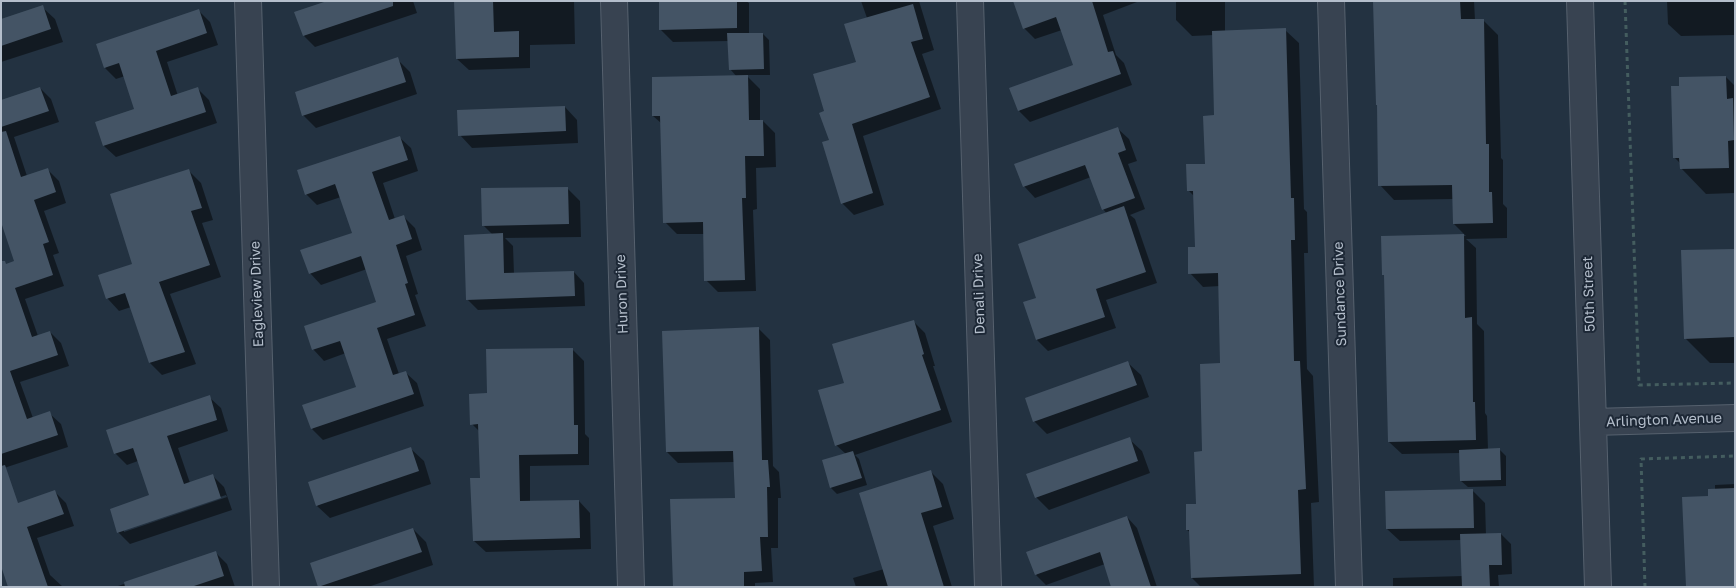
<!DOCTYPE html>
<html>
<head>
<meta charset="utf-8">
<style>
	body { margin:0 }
	#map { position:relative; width:1736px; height:588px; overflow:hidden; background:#233241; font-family:"Golos Text",sans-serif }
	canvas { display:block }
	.frame { position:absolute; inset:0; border:2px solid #b4becb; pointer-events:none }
</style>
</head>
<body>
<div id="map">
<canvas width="1736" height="588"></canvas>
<div class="frame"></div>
</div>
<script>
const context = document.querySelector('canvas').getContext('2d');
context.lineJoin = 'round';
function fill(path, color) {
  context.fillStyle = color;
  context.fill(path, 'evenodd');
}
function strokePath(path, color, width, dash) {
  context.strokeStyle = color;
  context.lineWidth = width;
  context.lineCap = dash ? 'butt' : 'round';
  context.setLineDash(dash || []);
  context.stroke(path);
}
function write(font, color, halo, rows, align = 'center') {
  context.font = font + ' "Golos Text",sans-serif';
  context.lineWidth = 4;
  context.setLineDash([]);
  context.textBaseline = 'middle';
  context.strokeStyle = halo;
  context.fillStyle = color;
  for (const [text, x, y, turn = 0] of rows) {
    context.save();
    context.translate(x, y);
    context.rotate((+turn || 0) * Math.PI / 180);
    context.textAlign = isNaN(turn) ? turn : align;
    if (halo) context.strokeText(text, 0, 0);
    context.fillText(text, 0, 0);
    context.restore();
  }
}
fill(new Path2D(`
	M330,1h83l4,12 -102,34 -11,-11z
	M455,1h119l1,43 -45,1v23l-61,2 -12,-11z
	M660,1h86l3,2v31h14l6,6 1,35h-24l14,14v32h3l12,12 1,34 -20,1 1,41 -4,1 3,81 -38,1 -12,-12 -2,-46h-27l-12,-12 -4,-99 -8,-7 84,-39 -7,-8 -1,-28 -56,1 -12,-12z
	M861,1h58l15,49 -12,4 19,55 -78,27 21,69 -30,10 -12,-12 -17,-91 32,-50 10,-44z
	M1029,1h107l1,1 -34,13 13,40 8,8 8,22 -102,37 -11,-11 56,-45 -13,-36 -27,9 -11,-11z
	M1176,1h49v30l60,-1 14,13 5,166 3,3 1,41h-4l3,116 6,7 6,126 -8,1 3,84h-113l-9,-9 -1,-45 -4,-3 10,-25 7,-53 18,-88 -2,-78 -17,1 -13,-14 7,-25 -2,-51 -7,-7 18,-25 10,-48 -2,-82 -22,1 -16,-16z
	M1374,1h100l1,19h8l15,15 3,123 2,2v44l4,4v30l-41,1 10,9 1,76 7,7 1,82 2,3 1,34 11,-1 7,7v30l-38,1 -7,-6 -1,-28 -58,1 -13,-12 -4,-166 -2,-2 -1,-37 84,-1 -12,-12 -1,-25 -59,1 -14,-15z
	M1667,1h68v34l-54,1 -13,-12z
	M42,7l13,12 8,23 -62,20v-42z
	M199,11l11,11 8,23 -51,17 11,34 20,-7 11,11 8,23 -101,34 -12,-11 -8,-23 40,-13 -11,-34 -9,3 -11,-11z
	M397,59l13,13 7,22 -101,34 -13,-13z
	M1726,77l9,9v107l-29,1 -25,-26v-4l-7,-7z
	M40,88l11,11 8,23 -45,15 13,39 21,-6 11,11 7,22 -22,8 15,42 -6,2 11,31 -39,13 13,37 12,-4 11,11 8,23 -49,16 13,36 16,-5 12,11 7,23 -67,22v-202l15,-5 -13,-37h-2v-124z
	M565,107l12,13 1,23 -106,5 -12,-13z
	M1117,128l12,11 8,22 -9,3 17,45 -15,6 5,4 22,64 -51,17 10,28 -68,23 -11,-11 1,-42 69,-84 -4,-5 -12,-32 -56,21 -11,-12z
	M399,137l12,11 7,23 -35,12 12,36 8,-3 12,12 7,22 -16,6 12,38 -3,1 11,31 -39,13 12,35 6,-2 12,11 7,23 -101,34 -11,-11 46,-41 -12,-35 -22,8 -11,-12 64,-47 -10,-33 -46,16 -11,-12 43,-40 -12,-36 -24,8 -11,-11z
	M189,171l12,12 12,37 -11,3 19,54 -51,17 26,70 -34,11 -12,-12 -19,-56 -12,4 -11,-12 -8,-23 34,-11z
	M568,189l12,12 1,36 -76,1 8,8 1,28 60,-2 10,11 1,23 -107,4 -11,-11 26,-64 -10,-10z
	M1735,250v113h-25l-25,-25z
	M913,321l12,12 10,33h-2l19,56 -97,33 4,4 8,26 -30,9 -6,-6 15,-34 -10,-9 9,-62z
	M758,328l12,12 3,126 6,6 2,26h-3v50h-7l2,34 -18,1v4h-81l63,-88 -2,-37 -57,1 -11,-11z
	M572,349l12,12 1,73 4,4v27l-59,1v36l49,-1 11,12 1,36 -105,3 -12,-11 7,-62 -1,-47 -8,-8 16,-30z
	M1128,363l13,12 8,22 -102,37 -13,-13z
	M209,397l12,11 7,23 -50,17 12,35 22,-8 12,12 8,23 -102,34 -12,-12 33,-36 -13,-35 -11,4 -12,-12zM226,495l1,2 -103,35v-3z
	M1129,439l13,12 8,22 -101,37 -13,-13z
	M411,449l13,12 7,23 -101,34 -13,-12z
	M931,472l12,12 11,35 -21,7 19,61h-96l-3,-9 31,-9z
	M1735,484v103l-26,-90 6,-7v-5z
	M1472,490l13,13 1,32 15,-1 10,10 1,30 -14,1 1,12h-106v-9l70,-2 -1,-36 -62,1 -13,-12z
	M55,492l11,11 8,23 -37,12 13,37 13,12h-53l-9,-77z
	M1127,517l10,11 20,59h-45l-7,-23 -59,21 -10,-10z
	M413,529l13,13 7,23 -65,22 -48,-1z
	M216,553l11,11 8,23h-120z`), '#0007');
fill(new Path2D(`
	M327,1h66v5l-90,30 -9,-24z
	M454,1h39l1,31 25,-1v26l-63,2z
	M659,1h78v27l-78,2z
	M1013,1h79l16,51 5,-1 8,23 -103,37 -9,-23 64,-23 -17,-48 -33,12z
	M1373,1h87l1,18h23l2,125h3v48h3l1,31 -40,1 -1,-39 -74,1 -1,-81h-1z
	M913,4l10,35 -12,3 19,55 -78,27 21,69 -32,11 -19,-62 7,-2 -10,-27 5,-2 -11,-37 43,-12 -12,-38z
	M43,5l8,24 -50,17v-27z
	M199,9l8,24 -51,18 15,45 27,-9 8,25 -103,34 -8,-24 39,-13 -15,-46 -15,5 -8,-24z
	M1286,28l5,170h3l1,42h-4l3,121h6l6,128 -8,1 3,84 -110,4 -2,-48h-3v-26h10l-2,-52 8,-1 -2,-87 20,-1 -2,-90 -30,1v-27h7l-2,-56h-6l-1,-27h19l-2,-48 11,-1 -2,-84z
	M727,33h36l1,36 -35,1z
	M398,57l8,25 -104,34 -7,-24z
	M748,75l1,45h14l1,36h-19l1,42h-4l3,82 -41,1 -1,-59 -40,1 -3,-107h-8v-39z
	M1726,76l1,23 6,-1 1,42 -6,1 1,27 -49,1 -1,-11h-6l-2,-72h8v-9z
	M40,87l9,24 -48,16v-27z
	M565,106l1,25 -108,5 -1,-26z
	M1118,127l8,23 -8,3 17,45 -33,12 -17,-45 -62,22 -9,-23z
	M6,131l15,46 27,-9 8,24 -22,8 15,42 -6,2 10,31 -38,13 17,49 18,-6 8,24 -48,16 17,48 23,-8 8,24 -57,19v-193h4l1,3 8,-3 -13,-39v-90z
	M400,136l8,24 -36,12 17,48 15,-5 8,24 -16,6 12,38 -3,1 10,31 -38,13 16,47 13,-4 8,23 -103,35 -9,-24 54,-18 -16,-46 -28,9 -8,-24 72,-24 -15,-46 -52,18 -9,-24 52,-17 -17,-49 -30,11 -8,-25z
	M189,169l13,39 -11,3 19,54 -51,17 26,70 -36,11 -24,-70 -19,6 -8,-24 34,-11 -22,-70z
	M568,187l1,37 -87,2 -1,-38z
	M1124,206l22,66 -50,17 9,28 -69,23 -13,-38 13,-4 -18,-54z
	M503,233l1,40 70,-2 1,25 -109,4 -2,-65z
	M1464,234l1,84 7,-1 1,85h2l1,38 -88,2 -4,-167h-2l-1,-39z
	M1735,249v88l-51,2 -3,-89z
	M914,320l10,34 -2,1 19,55 -106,36 -17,-56 26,-7 -12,-39z
	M759,327l3,133h6l2,27h-3l1,50h-8l2,34 -18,1v15h-71l-3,-88 65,-1 -2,-47 -67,1 -4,-121z
	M573,348l1,77h4v29l-59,1 1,46 59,-1 1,38 -107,3 -3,-63h10l-2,-54 -8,1 -1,-31 18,-1 -1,-44z
	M1128,361l9,24 -104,37 -8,-24z
	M210,395l7,25 -50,16 17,48 29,-10 8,24 -104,35 -7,-24 39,-14 -16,-47 -19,6 -8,-24z
	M1130,437l8,24 -103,37 -9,-24z
	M411,447l8,24 -103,35 -8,-24z
	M1500,448l1,32 -41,1 -1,-31z
	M853,451l9,27 -32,10 -8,-28z
	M5,465l13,38 37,-13 9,24 -37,13 21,60h-40l-7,-21v-100z
	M931,470l11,37 -21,6 23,74h-56l-29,-94z
	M1735,488v99h-49l-4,-90 26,-1v-7z
	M1473,489l1,39 -88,1 -1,-38z
	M1127,516l24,71h-40l-11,-35 -65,23 -9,-23z
	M413,528l9,24 -104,35 -8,-24z
	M1501,533l1,32h-13l1,22h-28l-2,-53z
	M216,551l8,25 -33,11h-66l-1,-5z`), '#445465');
const minor = new Path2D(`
	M248,1l18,586
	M614,1l17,586
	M970,1l18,586
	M1331,1l18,586
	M1580,1l18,586
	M1593,422l142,-4`);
strokePath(minor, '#56616e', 28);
strokePath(new Path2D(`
	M1625,1l14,384 96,-2
	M1645,587l-4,-128 94,-3`), '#445d5f', 3, [4, 4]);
strokePath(minor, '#384351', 26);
write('14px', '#b4becb', '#1d2836', [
	["Eagleview Drive",257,294,-92],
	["Huron Drive",622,294,-92],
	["Denali Drive",979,294,-92],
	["Sundance Drive",1340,294,-92],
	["50th Street",1589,294,-92],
	["Arlington Avenue",1664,420,-2]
]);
</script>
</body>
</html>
